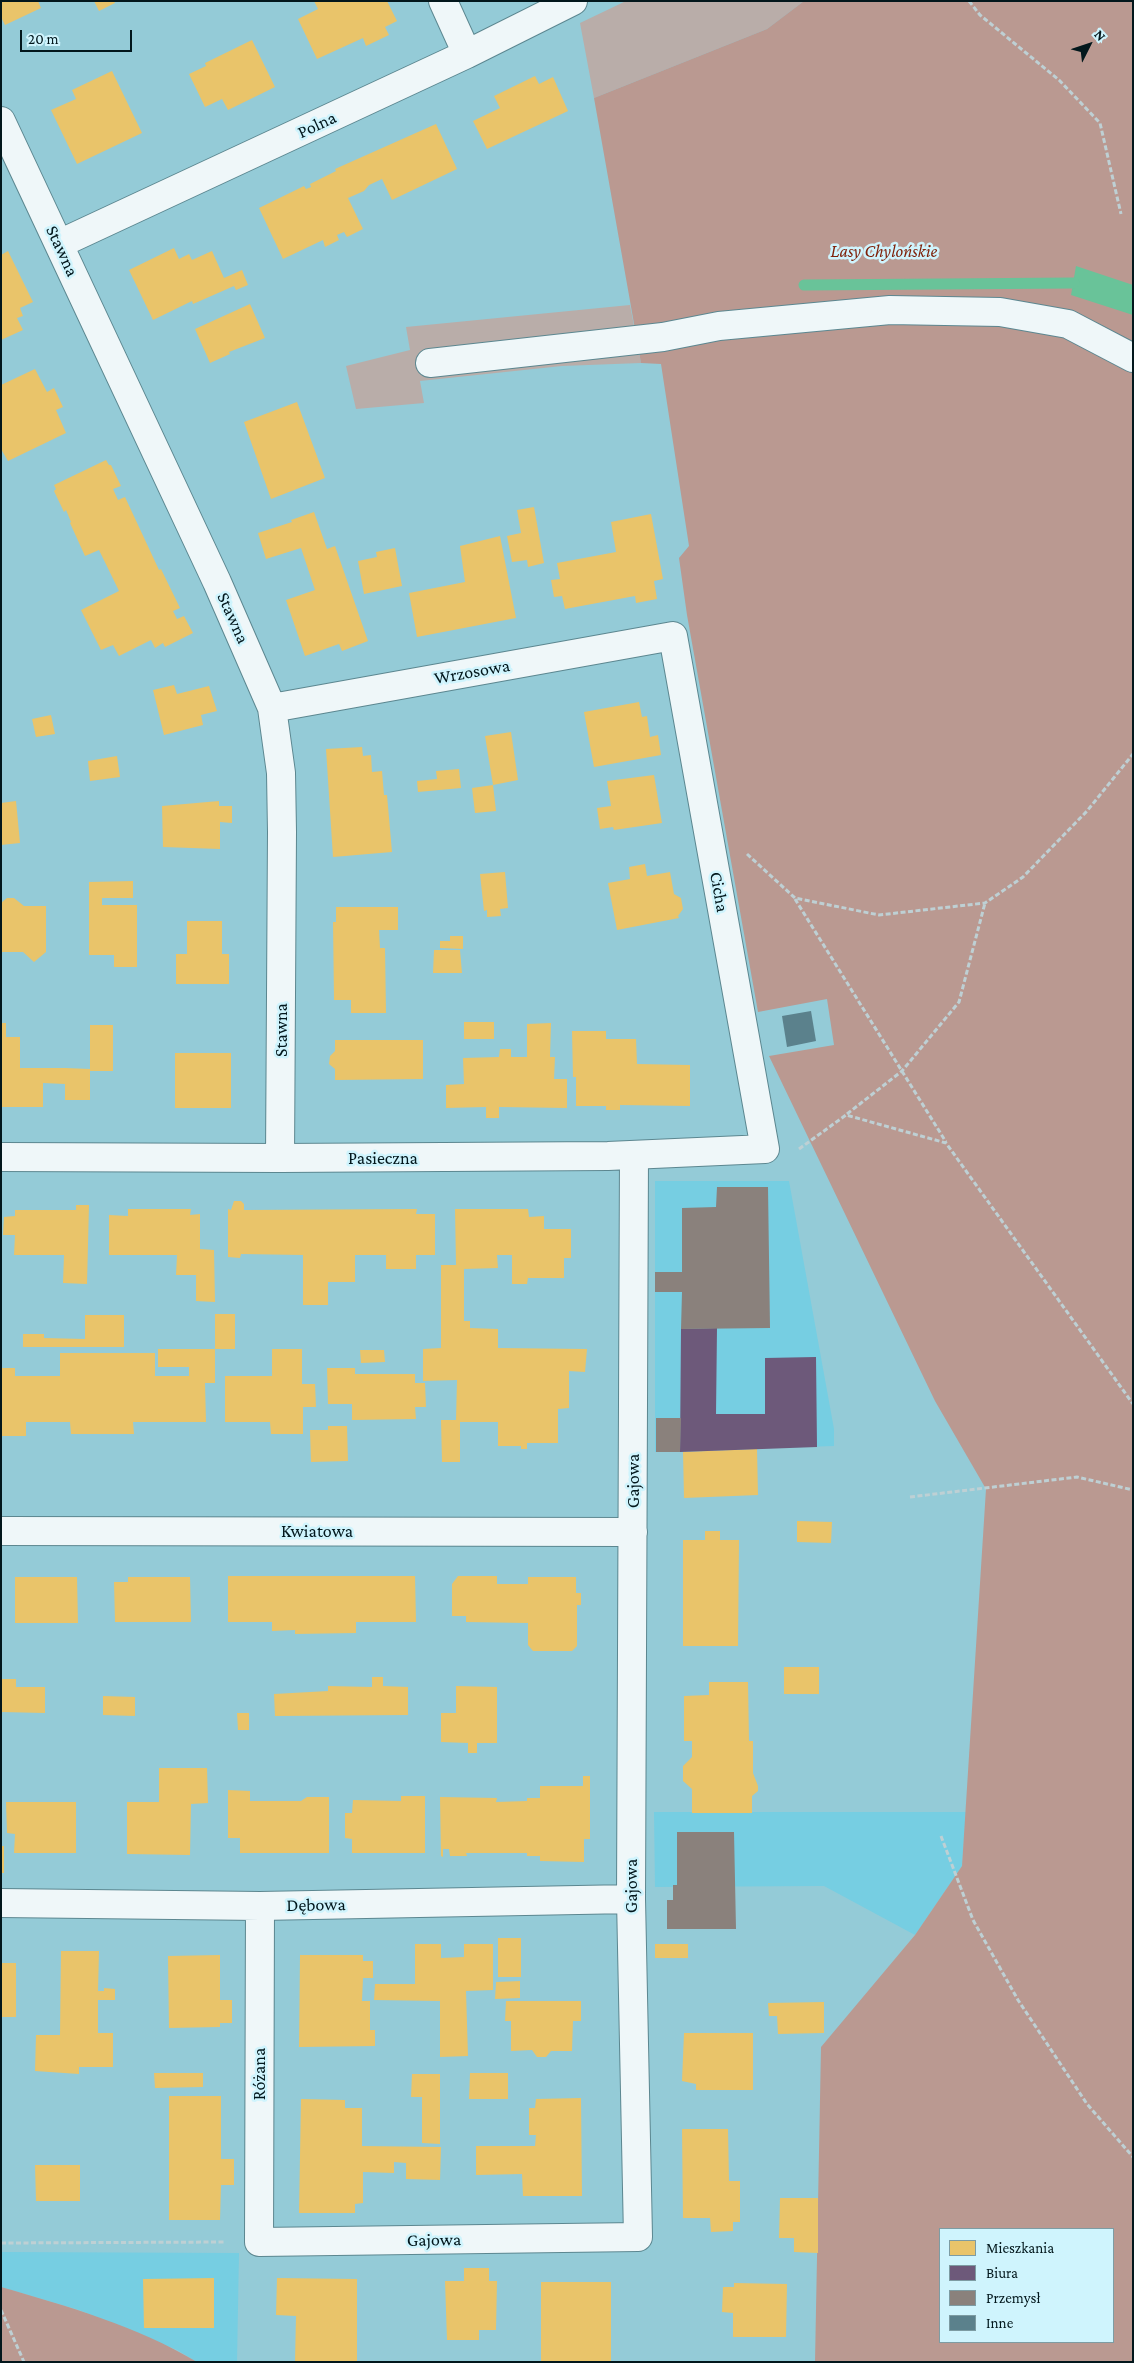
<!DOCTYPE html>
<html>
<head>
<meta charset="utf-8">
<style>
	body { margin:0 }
	#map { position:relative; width:1134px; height:2363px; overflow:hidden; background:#94cbd7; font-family:"Crimson Pro",serif }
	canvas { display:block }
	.frame { position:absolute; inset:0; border:2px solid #02171c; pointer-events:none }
	.legend { position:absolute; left:939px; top:2228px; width:175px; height:115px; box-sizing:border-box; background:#cff4fd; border:1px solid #7d9ca3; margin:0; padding:6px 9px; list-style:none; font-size:15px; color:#02171c }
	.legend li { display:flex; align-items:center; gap:10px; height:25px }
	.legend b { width:25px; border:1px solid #7d9ca3 }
	.north { position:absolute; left:1064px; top:20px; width:50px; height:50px; -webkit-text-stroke:4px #cff4fd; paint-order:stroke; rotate:49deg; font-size:14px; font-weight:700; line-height:20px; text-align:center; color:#02171c }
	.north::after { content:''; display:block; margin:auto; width:18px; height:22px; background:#02171c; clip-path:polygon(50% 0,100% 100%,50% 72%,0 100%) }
	.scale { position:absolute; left:20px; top:30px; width:112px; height:22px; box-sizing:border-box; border:2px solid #02171c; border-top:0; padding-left:6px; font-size:15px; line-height:18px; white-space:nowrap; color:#02171c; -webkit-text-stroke:4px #cff4fd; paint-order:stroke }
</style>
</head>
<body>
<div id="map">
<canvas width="1134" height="2363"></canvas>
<div class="frame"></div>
<ul class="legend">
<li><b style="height:14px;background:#e9c46a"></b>Mieszkania</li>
<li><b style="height:14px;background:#6d597a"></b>Biura</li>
<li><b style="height:14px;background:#8a817c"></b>Przemysł</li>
<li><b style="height:14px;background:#5b818c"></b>Inne</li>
</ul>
<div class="north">N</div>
<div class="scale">20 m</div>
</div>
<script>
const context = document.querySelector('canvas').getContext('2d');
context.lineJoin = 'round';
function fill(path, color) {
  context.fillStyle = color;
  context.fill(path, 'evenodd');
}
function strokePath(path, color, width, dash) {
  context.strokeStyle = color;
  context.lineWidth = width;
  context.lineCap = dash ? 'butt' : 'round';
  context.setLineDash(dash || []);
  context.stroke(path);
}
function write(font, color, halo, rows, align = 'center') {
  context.font = font + ' "Crimson Pro",serif';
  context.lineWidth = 5;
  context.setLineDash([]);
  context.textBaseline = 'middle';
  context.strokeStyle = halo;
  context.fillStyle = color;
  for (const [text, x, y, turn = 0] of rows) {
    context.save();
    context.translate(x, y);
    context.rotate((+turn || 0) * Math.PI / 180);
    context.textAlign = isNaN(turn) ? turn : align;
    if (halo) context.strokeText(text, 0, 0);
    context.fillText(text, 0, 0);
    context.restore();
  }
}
fill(new Path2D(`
	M655,1181h134l45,248v17l-179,6z
	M654,1812h312l-4,54 -47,69 -91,-49 -169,1z
	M1,2252l238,1 -2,109h-40l-20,-12 -98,-40 -78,-23z`), '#76cee2');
fill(new Path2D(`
	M626,1h178l-37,28 -173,69 -14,-75z
	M630,305l11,58 -79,3 -142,15 4,22 -68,6 -10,-43 64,-16 -4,-23z`), '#b9ada9');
fill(new Path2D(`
	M804,1h329v2361h-318l6,-315 94,-112 47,-69 24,-377 -51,-88 -166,-345 65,-11 -7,-46 -69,13 -71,-397 -8,-57 10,-12 -28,-182 -20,-1 -47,-265 173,-69zM940,2229h173v113h-173z
	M1,2287c66,19 136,39 196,75h-196z`), '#ba9991');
fill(new Path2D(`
	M1076,266l57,19v30l-62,-20z`), '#69c399');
fill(new Path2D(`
	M1,1h37l3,7 -36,17 -4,-8z
	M94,1h20l1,2 -16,8z
	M314,1h73l10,20 -12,6 4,8 -23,11 -3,-8 -46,21 -19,-40 20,-10z
	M252,40l23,47 -47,23 -6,-11 -17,8 -16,-33 17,-8 -1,-3z
	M112,71l30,62 -65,31 -26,-54 25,-11 -4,-9z
	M535,76l4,8 14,-7 15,34 -81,38 -14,-28 27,-13 -6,-12z
	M436,124l21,45 -65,31 -10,-21 -13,6 -5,6 -16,7 15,31 -16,8 -3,-5 -7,3 2,5 -14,7 -2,-7 -40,19 -24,-51 45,-22 2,3 5,-2 -1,-3 26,-13 -1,-2z
	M174,248l5,11 10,-5 3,6 20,-9 12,27 18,-8 6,15 -12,5 -2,-4 -41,18 -1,-3 -39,19 -24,-50z
	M8,251l25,51 -13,6 3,8 -6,2 6,12 -22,10v-85z
	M250,304l15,34 -36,14 1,2 -20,9 -15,-34z
	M35,369l12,23 7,-4 9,19 -7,3 10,23 -58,28 -7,-12v-64z
	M297,402l28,76 -54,21 -27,-77z
	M106,460l3,5h2l10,21 -8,3 5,11 7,-3 34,73 2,-1 19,39 -7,3 4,8 7,-3 9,17 -28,14 -2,-4 -8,5 -4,-8 -32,16 -6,-11 -12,5 -20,-40 38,-19 -20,-41 -14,6 -15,-33 1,-1 -5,-12 -2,2 -10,-21 2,-2 -2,-4z
	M534,507l10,56 -16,4 -1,-7 -15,2 -5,-26 14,-3 -4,-23z
	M314,512l13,37 8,-3 33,95 -26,10 -3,-7 -34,12 -19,-56 29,-10 -14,-42 -35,11 -8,-26 34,-11 -1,-2z
	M651,514l12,65 -9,2 3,18 -21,4 -1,-7 -70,13 -3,-13 -8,1 -3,-17 9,-1 -3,-16 59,-11 -5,-30z
	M500,536l16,82 -99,19 -8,-44 56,-11 -5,-36z
	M395,548l7,38 -38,8 -6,-33 19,-4 -1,-5z
	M174,685l3,9 32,-8 8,25 -16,4 2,10 -39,10 -11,-45z
	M639,702l3,15 5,-1 3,21 8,-2 3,20 -67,12 -10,-55z
	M51,715l4,19 -19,3 -4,-18z
	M511,732l7,48 -25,5 -8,-49z
	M362,747l1,9 8,-1 1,17 10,-1 2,24h3l5,57 -59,5 -7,-108z
	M117,756l3,21 -30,4 -2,-20z
	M459,769l2,19 -43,4 -1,-11 20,-2 -1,-8z
	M654,775l8,48 -48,7 -1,-3 -13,2 -3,-21 14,-2 -4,-25z
	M493,785l3,26 -21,2 -3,-25z
	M16,801l4,42 -19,2v-42z
	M219,801v5h13v17l-12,-1v27l-57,-2 -1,-41z
	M645,864l2,12 23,-4 4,22 7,4 2,11 -5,7 1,2 -62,12 -9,-47 22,-4 -1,-12z
	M505,872l3,36 -8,1 1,7 -14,1v-7l-3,1 -4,-37z
	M133,881v17h-31v7h35v62h-23v-12h-25v-73z
	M7,898h7l10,8h22v46l-12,10 -11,-10h-22v-49z
	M336,907h62v23h-19l1,18h5l1,65h-35v-13h-17l-1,-78h3z
	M187,921h35v33h7v30h-53v-30h11z
	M450,936h13v13l-23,-1v-7h10z
	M434,950h26l2,23h-29z
	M464,1022h30v17h-30z
	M1,1023h5v14h14v31h45l25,1v-44h23v46h-23v29h-25v-16l-22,-1v24h-42z
	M551,1023l-1,34h5l-1,22h13v29l-68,-1v11h-13v-11l-40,1v-23l18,-1 -1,-26 36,-1 1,-8h11v8h16v-33z
	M572,1031h34v8h30l1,25 53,1v41l-70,-1v5h-14v-4h-30v-29h-3z
	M335,1040h88v39l-88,1v-11l-6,-5 1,-8 5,-5z
	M175,1053h56v55h-56z
	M234,1201h7l3,3v6l173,-1 -1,5h19v41h-19v14h-30v-14h-31v27h-27v23h-25v-50l-62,-1 -1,4 -12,-1v-48l3,1z
	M76,1205h13l-2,79 -24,-1 1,-28h-50l1,-20h-12l1,-18 11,-1v-6h61z
	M128,1209h63l-1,6 10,-1v35l14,1 1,52 -19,-1v-26h-20l1,-20h-68v-40l19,1z
	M455,1209h73l1,8 15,-1v13h27v29h-7v20h-36l-1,6h-15v-29h-15l1,13 -34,1v52h6v7l28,1v19l89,1 -2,23 -16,-1v37l-11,1v34h-31v6h-6v-3h-23v-24h-38v40h-18l-1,-42h15l1,-40 -34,1v-32l18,-1v-83h15z
	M215,1314h20v35h-20z
	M85,1315h39v32h-101v-13h21v4l41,1z
	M158,1349h57v34h-10l1,39h-73l1,12h-63l-1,-12h-44v14h-25v-68h14v8h45v-23h95v23h34v-9h-31z
	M272,1349h30v35h13l1,23h-13v27h-32l-1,-12h-45v-46h47z
	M360,1350h24l1,12 -24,1z
	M327,1368h28v6h60v9h10l1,24h-11l1,12 -64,1v-16h-24z
	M328,1426h19l1,35 -37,1 -1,-32h18z
	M757,1449l1,46 -74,3 -1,-46z
	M797,1521l35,1 -1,21 -34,-1z
	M705,1531h15v9h19l-1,106h-55v-106h22z
	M228,1576h187l1,46h-60v11l-61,1v-4l-23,1v-9h-44z
	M458,1576h39v8h31v-7h48v16h5v12h-4v41l-5,5h-39l-5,-6v-22l-62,-1v-6h-14v-32z
	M15,1577h62l1,46h-63z
	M128,1577h62l1,45h-76l-1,-40h14z
	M784,1667h35v27h-35z
	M372,1677h11v9l25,1v28l-133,1 -1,-22 54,-3v-5l44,1z
	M1,1679h15v8h29v26l-44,-1z
	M709,1682h39l1,59h4v32l5,13v5l-6,5v17h-60v-24l-9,-8v-15l9,-9v-16h-8v-45l25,-1z
	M456,1686l41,1v56h-20v10h-9v-10l-27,-1v-29h15z
	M103,1696l32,1v19l-32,-1z
	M237,1713h12v17h-11z
	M159,1768h48l1,35 -17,1 -1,51 -63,-1v-52h32z
	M583,1776h7v63h-6v23l-44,-1v-5h-13v-3h-61l1,3h-17l-1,-7h-6v8l-2,-1 -1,-59 57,1 -1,4 31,-1v-3h13v-12h43z
	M228,1790l22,1v10h51l6,-4h22v56h-89v-15h-12z
	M401,1796h24v57h-73v-14l-7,-1v-25h7l1,-13 48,1z
	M6,1802h70v51h-62l1,-19 -8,-1z
	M1,1846h3v27h-3z
	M498,1938h23v39h-23z
	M415,1944h26v14l23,-1v-13h29v46l-27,1 2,65 -28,1v-56l-66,-1 1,-16h40z
	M655,1944h33v14h-33z
	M61,1951h38l-1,40h6v-3l11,1v11h-17v33h15v34h-34v7l-44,-3 1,-36h24z
	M220,1955v45h12v23h-12v4l-51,1 -1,-72z
	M300,1955h63v6h10v17h-10l-1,23h8v29h5v16l-76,1z
	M1,1963h15v54h-15z
	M520,1981v17l-25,1 1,-17z
	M506,2001h75v20h-8l-1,30h-21l-5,6h-9l-5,-7 -21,1v-30h-6z
	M824,2002v31l-46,1 -1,-18h-8l-1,-13z
	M684,2033h69v57h-57v-6l-14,-3z
	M154,2073h49v14l-48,1z
	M470,2073h38v26h-39z
	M412,2074h28v70l-18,-1v-46h-11z
	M169,2096h52v63h13v26h-13l-1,35h-51z
	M581,2098l1,98h-59l-1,-22 -46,1v-29h59l1,-11h-7v-27h6l1,-9z
	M301,2099l44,1v8h17v38l79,1 -1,33 -34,-1v-16l-12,-1v11l-31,-1v31l-8,1v9h-56z
	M682,2129h46l1,52h11v41h-7v9l-22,1 -1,-14h-27z
	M35,2165h45v36h-44z
	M780,2198h38v55l-24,-1v-14h-15z
	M464,2268h25v13h8l-1,49h-17v10h-32l-2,-59h19z
	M214,2278v50h-70l-1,-49z
	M277,2278l80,1v83h-62l1,-46 -20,-1z
	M541,2282h70v80h-70z
	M734,2283l53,1 -1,53h-53v-24l-11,-1 1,-25h11z`), '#e9c46a');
fill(new Path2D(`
	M717,1328l-1,86h49v-56l51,-1 1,90 -137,5 1,-123z`), '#6d597a');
fill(new Path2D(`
	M717,1187h51l2,141 -89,1 1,-37h-27v-20h27v-64l34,-1z
	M656,1418h25l-1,34h-24z
	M677,1832h57l2,97h-69v-29h6v-15h4z`), '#8a817c');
strokePath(new Path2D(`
	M804,285l270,-2`), '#69c399', 11);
fill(new Path2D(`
	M811,1011l5,30 -29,6 -5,-31z`), '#5b818c');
const minor = new Path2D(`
	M443,1l24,53
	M1,121l216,461 55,126 9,65 1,59 -2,326
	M59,244l408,-190 106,-53
	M430,363l233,-26 56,-11 171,-16 110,2 68,12 65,34
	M1,1157l279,1 328,-2 157,-7 -92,-513 -401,72
	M1,1531l632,1
	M1,1903l259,3 371,-7
	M260,1906l-1,336 379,-5 -7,-338 3,-744`);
strokePath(minor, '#5c8790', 30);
strokePath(new Path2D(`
	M969,1l11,14 79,65 41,43 21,91
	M747,854l48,44 84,17 106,-12 38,-26 64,-66 46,-57
	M795,899l151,243
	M847,1114l55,-43 57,-69 26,-99
	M799,1149l47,-34 100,28 187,261
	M910,1497l167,-20 56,13
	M941,1836l32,84 45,80 69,104 46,53
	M1,2243l225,-1
	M1,2310l23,52`), '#bed0d4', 3, [5, 2.5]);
strokePath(minor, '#eff7f9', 28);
write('18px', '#02171c', '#cff4fd', [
	["Polna",317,125,-25],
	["Stawna",62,251,65],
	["Stawna",233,618,66],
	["Wrzosowa",472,672,-10],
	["Cicha",719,892,80],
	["Stawna",281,1030,-90],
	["Pasieczna",383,1158],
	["Gajowa",633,1481,-90],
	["Kwiatowa",317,1531],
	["Gajowa",631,1886,-90],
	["Dębowa",316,1905,-1],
	["Różana",259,2074,-90],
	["Gajowa",434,2240,-1]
]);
write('italic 18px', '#7f1f07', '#cff4fd', [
	["Lasy Chylońskie",884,251]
]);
</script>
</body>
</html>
